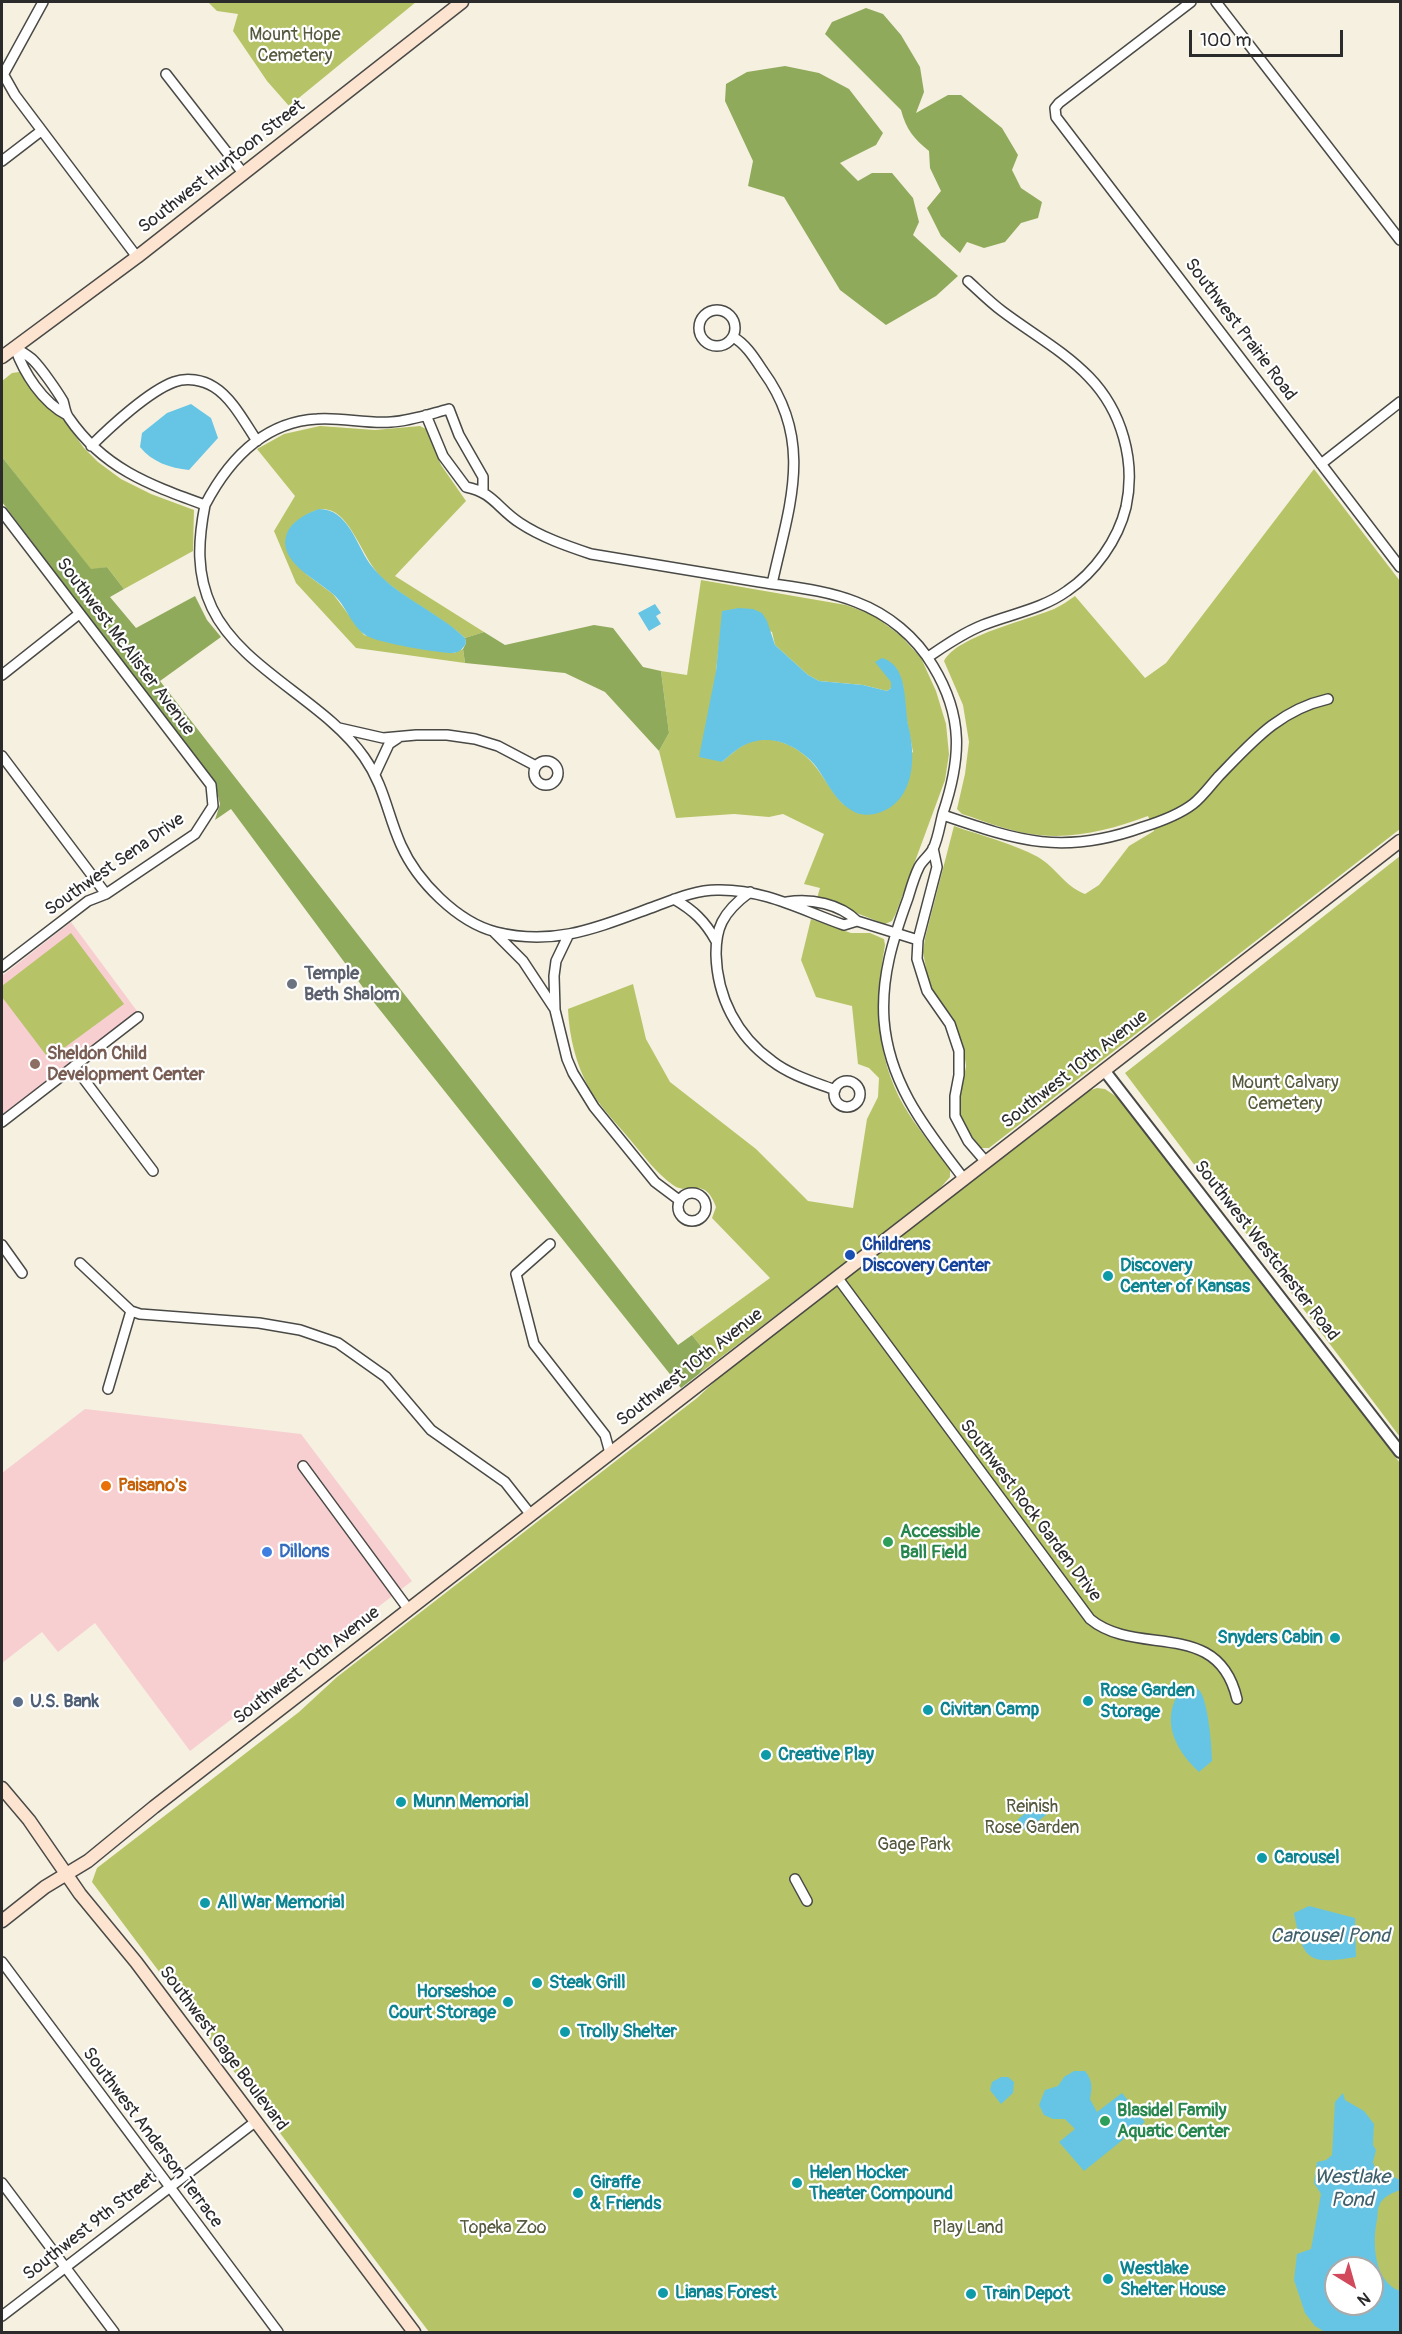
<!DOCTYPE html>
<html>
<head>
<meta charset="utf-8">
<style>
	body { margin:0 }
	#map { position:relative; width:1402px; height:2334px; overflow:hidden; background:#f6f0e1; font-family:Pangolin,sans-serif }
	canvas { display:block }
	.frame { position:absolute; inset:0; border:3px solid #2b2b2b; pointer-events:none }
	.north { position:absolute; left:1324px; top:2256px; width:60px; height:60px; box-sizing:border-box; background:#fff; border:2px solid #aaa; border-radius:50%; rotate:143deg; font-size:16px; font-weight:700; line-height:24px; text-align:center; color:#2b2b2b }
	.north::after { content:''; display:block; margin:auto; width:21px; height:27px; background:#d1495b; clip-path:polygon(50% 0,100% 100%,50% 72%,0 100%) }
	.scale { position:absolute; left:1189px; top:30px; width:154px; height:27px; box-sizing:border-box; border:3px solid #2b2b2b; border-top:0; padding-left:8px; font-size:18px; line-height:21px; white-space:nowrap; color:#2b2b2b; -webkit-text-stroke:4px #fff; paint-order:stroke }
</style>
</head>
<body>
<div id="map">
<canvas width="1402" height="2334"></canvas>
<div class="frame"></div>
<div class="north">N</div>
<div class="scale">100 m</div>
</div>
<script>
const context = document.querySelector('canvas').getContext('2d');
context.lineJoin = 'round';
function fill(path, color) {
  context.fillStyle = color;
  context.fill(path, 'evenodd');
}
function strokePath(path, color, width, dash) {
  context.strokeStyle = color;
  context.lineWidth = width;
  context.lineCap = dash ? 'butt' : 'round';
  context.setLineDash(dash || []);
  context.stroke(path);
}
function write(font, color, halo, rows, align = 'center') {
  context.font = font + ' Pangolin,sans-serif';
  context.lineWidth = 4.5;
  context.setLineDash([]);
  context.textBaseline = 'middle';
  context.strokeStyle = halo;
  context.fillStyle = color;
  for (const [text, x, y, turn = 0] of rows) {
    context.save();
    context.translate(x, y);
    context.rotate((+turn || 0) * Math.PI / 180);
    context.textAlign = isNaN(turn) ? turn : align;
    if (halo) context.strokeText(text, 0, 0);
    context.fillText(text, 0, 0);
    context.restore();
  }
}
fill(new Path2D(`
	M71,922l66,89 -135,105v-140z
	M85,1409l216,25 111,147 -222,170 -95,-128 -37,29 -16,-20 -40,31v-190z`), '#f7cfd1');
fill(new Path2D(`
	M208,2h208l-127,104 -22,-25 -34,-50 5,-17 -21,-3z
	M19,372l5,3 29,36 10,8 21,29 14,14 23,17 30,15 43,16 -1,41 -69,38 -17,-22 -16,3 -89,-113v-76l10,-8z
	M320,426l55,4 45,-4 6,3 15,36 25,36 -71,75 89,56 -19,6c-25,-23 -58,-37 -83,-60 -18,-17 -29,-58 -50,-67 -14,-6 -26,4 -37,12l11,51 27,20 31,41 37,10 53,8 9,-4 2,14 -109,-15 -60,-65 -22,-52 21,-35 -38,-47 27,-15z
	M1314,469l86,112v248l-411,319h-8l-18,-23 -4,-20 7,-39 -2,-14 -11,-34 -20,-26 -5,-13 -5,-27 2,-14 29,-112c28,10 58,17 84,31 19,11 25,28 47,37l14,-9 30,-39 25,-15 -6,-15c-35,13 -72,23 -109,19 -26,-2 -52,-13 -77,-21l-5,-5 8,-35 4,-32 -6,-37 -19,-44c13,-25 84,-41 110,-52 8,-4 14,-8 21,-13l70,82 21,-15z
	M701,580l145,25 27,10 28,21 20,22 15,33 10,33 3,30 -4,26 -49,133 -4,8 -7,3 -68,-26 3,-10 -16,-4 20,-50 -41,-20 -14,3 -35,-3 -58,4 -17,-67 10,-18 -8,-62 26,4zM723,611l49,21 3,13 33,30 11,6 44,4 24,6 4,-3v-6l12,3 1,21 9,46 -70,52c-11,-12 -18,-25 -28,-38 -14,-18 -38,-31 -62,-25 -11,3 -22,13 -31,21l-6,-91z
	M1400,856v581l-275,-364z
	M811,919l40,14h19l14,6 1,6c-10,56 -10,110 19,161 13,22 30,42 46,63v8l-16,18 -235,179 11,-16 -18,-23 78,-57 -58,-60 4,-11c-12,-33 -27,-10 -43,-22 -16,-11 -29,-29 -41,-43 -14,-17 -32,-35 -43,-54 -13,-23 -20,-52 -21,-79l65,-25 13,55 24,43 86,67 52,52 45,7 14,-89 11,-22 1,-19 -10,-10 -11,-4 -6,-58 -36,-9 -15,-37z
	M71,933l53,71 -75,55 -47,-62v-11z
	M1097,1088l8,1 15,10 280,364v869h-971l-337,-450 5,-14 202,-156 38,-35 360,-279 30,-28 361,-279zM1336,2268h36v36h-36z`), '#b6c467');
fill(new Path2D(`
	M866,8l17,6 18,21 19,32 4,25 -8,21 32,-18h13l41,33 16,27 -6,15 9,18 21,14 -4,16 -17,5 -16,19 -21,6 -17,-6 -7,11 -19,-17 -14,-28 14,-17 -11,-23 -1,-17c-15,-12 -23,-22 -28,-41l-76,-76 7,-12z
	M785,66l34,7 30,16 34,44 -7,12 -36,18 18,18 14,-8h20l21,25 6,24 -6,13 45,41 -22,20 -50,29 -46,-35 -56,-93 -36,-11 5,-25 -28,-60 1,-17 21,-12z
	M2,457l89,112 16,-2 17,22 -14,8 26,31 59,-32 12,24 14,17 -61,44 518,664 14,-10 18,23 -11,16 -18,14 -305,-383 -145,-196 -16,11 5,-16 -5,-20 -213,-282z
	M594,625l19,3 30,39 18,4 8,62 -10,18 -54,-59 -40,-19 -100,-10 -2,-14 3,-6 -1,-5 19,-6 21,13z`), '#90aa5c');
fill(new Path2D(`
	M191,404l20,14 7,20 -29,32c-19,-2 -37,-8 -49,-23l2,-14 25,-20z
	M319,509c29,0 37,35 51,55 24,32 66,46 95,74l1,5c-3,6 -7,10 -14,10 -14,0 -73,-10 -85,-17 -15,-8 -21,-31 -34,-42 -17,-15 -57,-33 -46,-61 5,-12 20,-20 32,-24z
	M655,604l6,9 -5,3 5,8 -12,7 -11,-18z
	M739,608l14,1 9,4 5,8 8,24 33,30 11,6 44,4 24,6 4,-3v-6l-16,-20 7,-4c28,8 21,48 27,71 7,29 5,71 -28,83 -10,4 -21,4 -30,-2 -18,-11 -25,-31 -37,-46 -15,-17 -39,-29 -62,-22 -11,3 -21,12 -30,20l-23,-5 17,-86 6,-60z
	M1186,1683c4,2 10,4 13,7 9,9 13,57 13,71l-13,11c-28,-26 -40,-58 -13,-89z
	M1037,1804l8,2 1,9 -19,15 -7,-2 -3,-4 1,-5z
	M1309,1906l46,12 1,39c-48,8 -53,4 -62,-44z
	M1074,2071h11c8,10 7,17 5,28l7,13 25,-19 23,29 -61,49 -25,-29 16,-13 -10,-10h-12l-9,-4 -5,-10 6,-15 13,-4 6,-9z
	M1001,2077h7l6,5 -1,11 -12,11 -11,-14 2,-8z
	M1343,2093l2,7 19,11 10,13 -1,21 3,5 -3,12 2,6 25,12v10c-8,3 -18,7 -21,16 -2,5 -1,10 -2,14 -5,23 -3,62 23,71v41h-75l-10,-6 -10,-13 -11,-33 3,-26 14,-5 10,-55 -7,-11 3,-21 9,-2 6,-5 3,-53zM1336,2268h36v36h-36z`), '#66c5e4');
const minor = new Path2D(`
	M1191,2l-132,101 -4,5 1,9 344,450
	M1216,2l184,238
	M2,72l13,23 122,162
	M166,74l77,99
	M3,75l40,-73
	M2,161l39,-30
	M699 328a18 18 0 1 1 36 0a18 18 0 1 1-36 0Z
	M733,337c13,7 22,22 30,34 52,71 26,135 9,213
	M14,347c6,4 14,8 19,13 9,9 24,31 30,41 2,6 2,12 6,17 35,51 81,67 136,87 -7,36 -9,69 7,103 29,61 113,93 152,149 21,30 23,57 37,88 16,36 56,77 95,87 60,15 105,-6 160,-26 19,-7 40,-16 61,-16 48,-1 84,20 127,35l13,-4 61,19
	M15,348c9,25 27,54 52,67
	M426,415l17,41 23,31c27,5 32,22 54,36 21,14 47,23 71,31 56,9 113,19 169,28 32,5 66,8 96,20 32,12 60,35 77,64 31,51 28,93 10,147 -3,11 -5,26 -10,36 -4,7 -11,12 -14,18 -5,10 -8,21 -11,31 -15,41 -27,79 -24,122 5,65 43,110 80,159
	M91,446c19,-19 58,-55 83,-64 13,-5 29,-2 40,5 18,11 31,36 43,54
	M1321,464l79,-62
	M205,505c23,-44 58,-83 112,-86 24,-2 49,5 74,3 20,-1 39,-8 58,-13l10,26 24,42v13
	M2,512l209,273 2,21 -18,28 -89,60 -18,7 -86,66
	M928,657c18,-12 35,-24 55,-32 28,-11 59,-16 84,-34 28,-19 51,-51 59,-84 10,-46 -4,-96 -37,-130 -25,-26 -58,-44 -87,-66 -12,-9 -23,-20 -34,-30
	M2,675l77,-61
	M339,728l44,10 33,-3h31l28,4 23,7 38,20
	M2,756l104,138
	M534 773a12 12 0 1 1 24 0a12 12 0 1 1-24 0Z
	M375,774l14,-30 9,-6
	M943,815c76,26 120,41 200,12 16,-5 37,-13 50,-23 9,-7 17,-18 25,-27 34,-35 61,-67 110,-78
	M933,848l4,19 -19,73 -1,19 10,32 23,33 9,27v24l-4,21v20l13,25 18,21
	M750,892c-11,8 -22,18 -28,30 -5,10 -6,21 -6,32 1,43 21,82 56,107 18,14 42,21 63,29
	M674,899c19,11 31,22 42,42
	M787,902c24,-4 53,2 70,19
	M494,932l29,29 31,47
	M568,936l-12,25 -2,15 1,34 12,49 6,14 21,34 61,75 24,18
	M74,1066l79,105
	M834 1094a13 13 0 1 1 26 0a13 13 0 1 1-26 0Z
	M2,1122l136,-105
	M678 1207a14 14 0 1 1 28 0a14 14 0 1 1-28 0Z
	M550,1244l-34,30 18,70 71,91 5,18
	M2,1245l20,28
	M80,1263l51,48 9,3 119,9 41,7 38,13 48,34 45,53 74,52 26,33
	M837,1277l253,342c47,39 128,-2 147,80
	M108,1389l23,-78
	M303,1466l106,144
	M795,1879l12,22
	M2,1962l276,370
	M2,2183l112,149
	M2,2316l253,-194`);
const tertiary = new Path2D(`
	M1104,1070l296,382`);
const secondary = new Path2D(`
	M2,357l135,-100 325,-255
	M2,1788l27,32 51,74 56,68 278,370
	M2,1921l43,-34 43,-26 66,-54 1246,-966`);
strokePath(minor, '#494946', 12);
strokePath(tertiary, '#494946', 14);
strokePath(secondary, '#494946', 15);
strokePath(minor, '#fff', 9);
strokePath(tertiary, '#fff', 10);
strokePath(secondary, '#fde4d1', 12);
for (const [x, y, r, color] of [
	[292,984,6,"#6b7280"],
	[35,1064,6,"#8d6e63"],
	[850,1255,6,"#1a4fb4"],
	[1108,1276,6,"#0f9aa8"],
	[106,1486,6,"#e8710a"],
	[888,1542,6,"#2e9e5b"],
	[267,1552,6,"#3f7fe0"],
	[1335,1638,6,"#0f9aa8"],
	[1088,1701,6,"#0f9aa8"],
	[18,1702,6,"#5c6f8a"],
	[928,1710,6,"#0f9aa8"],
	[766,1755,6,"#0f9aa8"],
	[401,1802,6,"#0f9aa8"],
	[1262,1858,6,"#0f9aa8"],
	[205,1903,6,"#0f9aa8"],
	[537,1983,6,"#0f9aa8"],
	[508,2002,6,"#0f9aa8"],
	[565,2032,6,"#0f9aa8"],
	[1105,2121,6,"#2e9e5b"],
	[797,2183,6,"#0f9aa8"],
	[578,2193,6,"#0f9aa8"],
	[1108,2279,6,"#0f9aa8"],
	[663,2293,6,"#0f9aa8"],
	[971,2294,6,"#0f9aa8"]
]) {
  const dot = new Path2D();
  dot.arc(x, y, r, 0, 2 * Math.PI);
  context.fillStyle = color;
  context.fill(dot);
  strokePath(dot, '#fff', 2);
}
write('18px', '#55593d', '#fff', [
	["Mount Hope",295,35],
	["Cemetery",295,56],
	["Mount Calvary",1285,1083],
	["Cemetery",1285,1104],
	["Reinish",1032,1807],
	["Rose Garden",1032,1828],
	["Gage Park",914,1845],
	["Topeka Zoo",503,2228],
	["Play Land",968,2228]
]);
write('18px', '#2b2b2b', '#fff', [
	["Southwest Huntoon Street",222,167,-38],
	["Southwest Prairie Road",1240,330,53],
	["Southwest McAlister Avenue",125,647,53],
	["Southwest Sena Drive",115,865,-35],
	["Southwest 10th Avenue",1075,1070,-38],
	["Southwest Westchester Road",1266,1251,52],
	["Southwest 10th Avenue",690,1368,-38],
	["Southwest Rock Garden Drive",1030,1511,53],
	["Southwest 10th Avenue",307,1666,-38],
	["Southwest Gage Boulevard",223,2049,53],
	["Southwest Anderson Terrace",152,2138,53],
	["Southwest 9th Street",90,2227,-38]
]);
write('bold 18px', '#5b616d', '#fff', [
	["Temple",304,974],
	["Beth Shalom",304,995]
], 'left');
write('bold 18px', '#785e54', '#fff', [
	["Sheldon Child",47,1054],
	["Development Center",47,1075]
], 'left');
write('bold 18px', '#164399', '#fff', [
	["Childrens",862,1245],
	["Discovery Center",862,1266]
], 'left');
write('bold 18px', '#0d838f', '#fff', [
	["Discovery",1120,1266],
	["Center of Kansas",1120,1287],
	["Snyders Cabin",1323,1638,"right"],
	["Rose Garden",1100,1691],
	["Storage",1100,1712],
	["Civitan Camp",940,1710],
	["Creative Play",778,1755],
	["Munn Memorial",413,1802],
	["Carousel",1274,1858],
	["All War Memorial",217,1903],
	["Steak Grill",549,1983],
	["Horseshoe",496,1992,"right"],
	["Court Storage",496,2013,"right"],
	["Trolly Shelter",577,2032],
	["Helen Hocker",809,2173],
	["Theater Compound",809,2194],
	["Giraffe",590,2183],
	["& Friends",590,2204],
	["Westlake",1120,2269],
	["Shelter House",1120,2290],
	["Lianas Forest",675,2293],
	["Train Depot",983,2294]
], 'left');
write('bold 18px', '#c56008', '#fff', [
	["Paisano's",118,1486]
], 'left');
write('bold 18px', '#27864d', '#fff', [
	["Accessible",900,1532],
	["Ball Field",900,1553],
	["Blasidel Family",1117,2111],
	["Aquatic Center",1117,2132]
], 'left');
write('bold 18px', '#366cbe', '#fff', [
	["Dillons",279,1552]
], 'left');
write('bold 18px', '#4e5e75', '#fff', [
	["U.S. Bank",30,1702]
], 'left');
write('italic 20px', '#40616c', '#fff', [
	["Carousel Pond",1330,1937],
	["Westlake",1352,2178],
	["Pond",1352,2201]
]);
</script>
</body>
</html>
